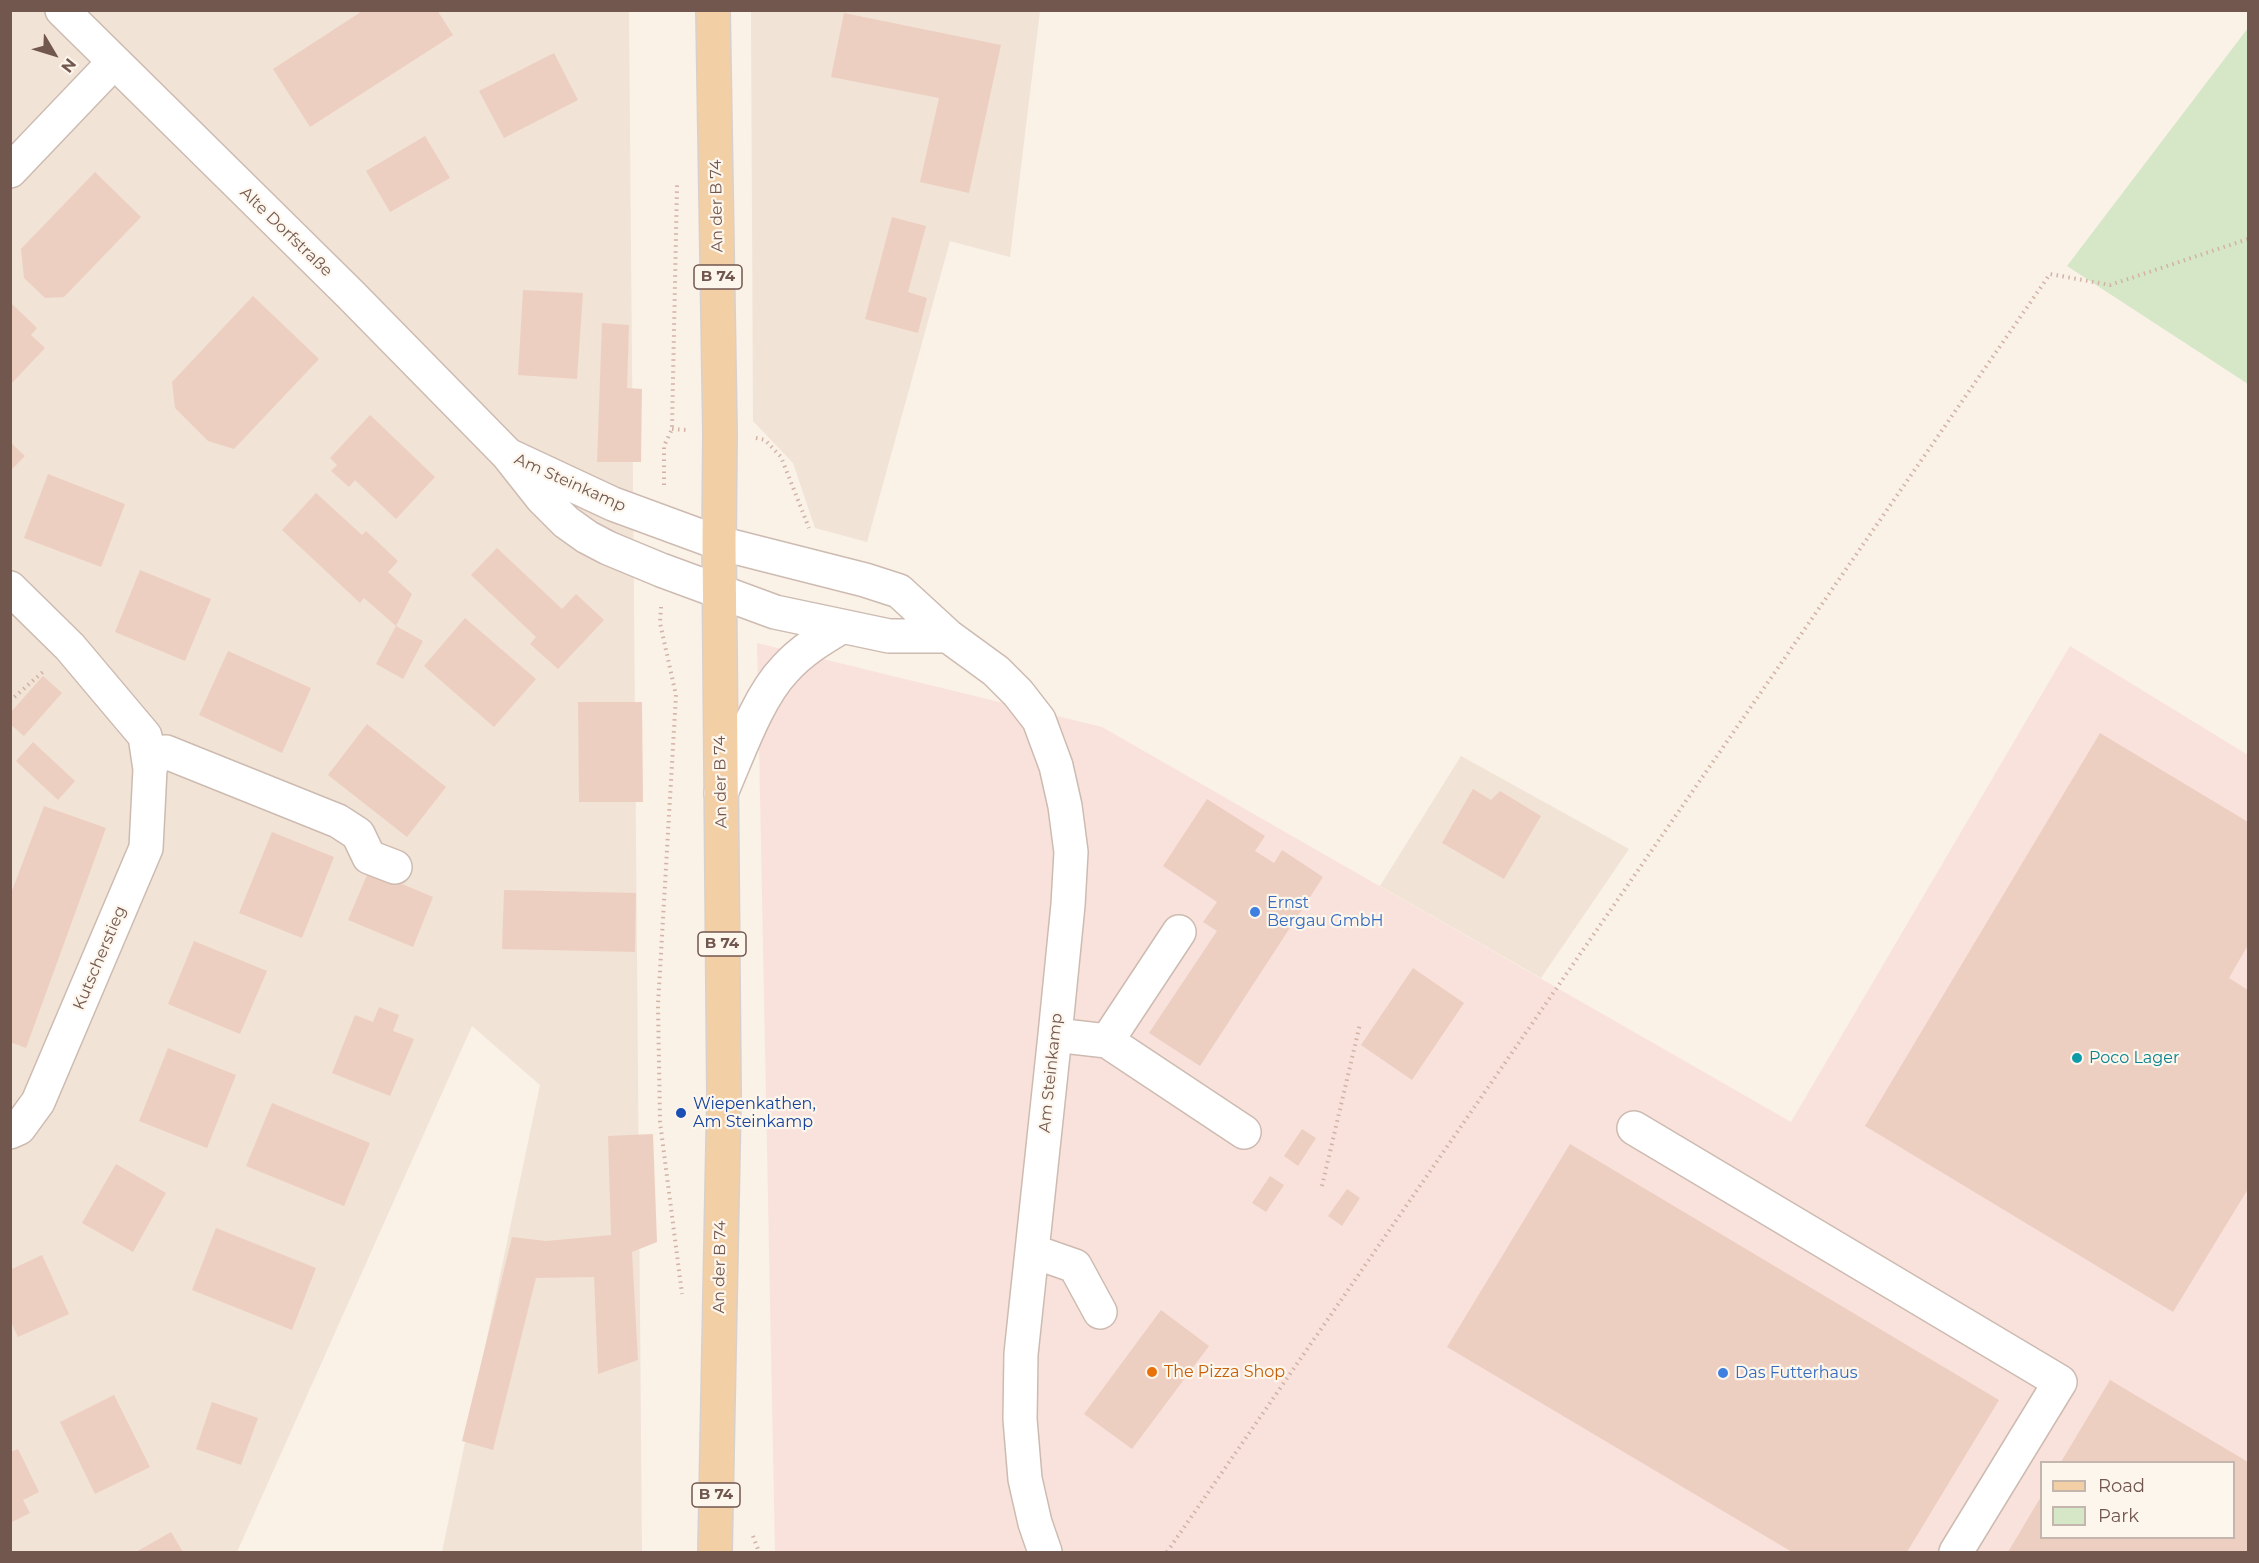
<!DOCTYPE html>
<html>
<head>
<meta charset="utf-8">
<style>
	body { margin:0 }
	#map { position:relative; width:2259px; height:1563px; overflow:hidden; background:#faf1e7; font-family:Montserrat,sans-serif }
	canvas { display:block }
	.frame { position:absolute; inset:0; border:12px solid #72574e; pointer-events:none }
	.legend { position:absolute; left:2040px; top:1461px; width:195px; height:78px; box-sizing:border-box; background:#fdf6ed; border:2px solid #c5b6ad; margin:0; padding:8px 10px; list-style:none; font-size:18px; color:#72574e }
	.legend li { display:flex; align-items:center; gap:12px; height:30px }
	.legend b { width:30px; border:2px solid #c5b6ad }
	.north { position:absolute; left:24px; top:24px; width:60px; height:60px; -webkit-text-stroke:4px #fdf6ed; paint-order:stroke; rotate:128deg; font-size:16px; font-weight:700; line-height:24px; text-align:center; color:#72574e }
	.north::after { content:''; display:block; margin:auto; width:21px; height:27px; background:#72574e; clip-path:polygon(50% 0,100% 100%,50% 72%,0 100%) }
</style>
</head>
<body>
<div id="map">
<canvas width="2259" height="1563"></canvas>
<div class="frame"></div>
<ul class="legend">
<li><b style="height:8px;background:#f3cfa6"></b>Road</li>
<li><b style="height:16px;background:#d6e7c7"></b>Park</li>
</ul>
<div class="north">N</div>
</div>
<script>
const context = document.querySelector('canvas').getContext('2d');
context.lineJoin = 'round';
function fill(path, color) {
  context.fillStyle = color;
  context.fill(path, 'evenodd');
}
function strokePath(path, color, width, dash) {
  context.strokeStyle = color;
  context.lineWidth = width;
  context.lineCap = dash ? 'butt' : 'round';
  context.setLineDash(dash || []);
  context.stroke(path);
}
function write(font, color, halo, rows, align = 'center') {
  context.font = font + ' Montserrat,sans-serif';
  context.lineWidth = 4.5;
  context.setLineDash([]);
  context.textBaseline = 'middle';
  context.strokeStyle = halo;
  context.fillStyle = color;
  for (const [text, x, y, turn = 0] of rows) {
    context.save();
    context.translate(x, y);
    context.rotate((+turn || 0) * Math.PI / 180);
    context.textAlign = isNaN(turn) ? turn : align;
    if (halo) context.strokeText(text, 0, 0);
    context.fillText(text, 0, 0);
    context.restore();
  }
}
fill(new Path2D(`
	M11,11h618l13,1541h-200l98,-467 -68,-59 -235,526h-226z
	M751,11h289l-30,246 -60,-16 -83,301 -52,-14 -22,-65 -40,-42z
	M1461,756l168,93 -88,129 -161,-92z`), '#f1e3d6');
fill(new Path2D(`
	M757,643l345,84 689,395 279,-476 178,109v797h-1473zM2042,1462h192v76h-192z`), '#f9e2dc');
fill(new Path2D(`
	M2248,28v356l-181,-118z`), '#d6e7c7');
fill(new Path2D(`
	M364,10h73l16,25 -143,92 -37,-58z
	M844,13l157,32 -32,148 -49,-11 19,-84 -108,-21z
	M554,53l24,47 -74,38 -25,-47z
	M425,136l25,42 -60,34 -24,-41z
	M95,172l46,45 -77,80 -19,1 -21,-20 -3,-29z
	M892,217l34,9 -18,66 19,6 -9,35 -53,-14z
	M523,290l60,3 -6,86 -59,-4z
	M253,296l66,63 -85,90 -26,-8 -33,-33 -3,-26z
	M10,302l27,26 -6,7 14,13 -35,37z
	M602,323l27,2 -2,63 15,1 -1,73h-44z
	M370,415l65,62 -39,42 -41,-39 -6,7 -18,-16 6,-6 -7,-7z
	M10,442l15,14 -15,15z
	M48,474l77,30 -24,63 -77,-29z
	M316,493l46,42 4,-4 32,30 -10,11 24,22 -16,32 -32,-28 -4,5 -78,-73z
	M497,548l65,61 14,-15 28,26 -46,49 -28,-25 6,-7 -65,-62z
	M140,570l71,29 -26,62 -70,-29z
	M465,618l71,61 -42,48 -70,-61z
	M396,626l27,15 -20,38 -27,-15z
	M228,651l83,37 -29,65 -83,-38z
	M43,676l19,17 -38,43 -14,-12v-11z
	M578,702h64l1,100h-64z
	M367,724l79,63 -39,50 -79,-62z
	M2100,733l148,89v123l-19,33 19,12v199l-75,123 -308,-186z
	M33,742l42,39 -17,19 -42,-39z
	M1473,789l18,11 9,-9 41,25 -37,63 -62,-36z
	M1207,799l58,37 -10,15 19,12 8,-13 41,27 -123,189 -51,-33 68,-102 -14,-9 14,-20 -54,-36z
	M44,806l62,22 -80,220 -16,-6v-146z
	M272,832l62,25 -32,81 -63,-25z
	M369,870l64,27 -20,50 -65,-27z
	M504,890l132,3 -1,59 -133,-3z
	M194,941l73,30 -27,63 -72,-30z
	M1413,968l51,35 -52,77 -51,-35z
	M379,1007l20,8 -6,16 21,8 -24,57 -58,-23 23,-58 18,7z
	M168,1048l68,27 -29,73 -68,-27z
	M272,1103l98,40 -26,63 -98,-40z
	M1302,1129l14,9 -18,28 -14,-10z
	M653,1134l4,108 -25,10 6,108 -40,14 -4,-97 -58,1 -43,172 -31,-9 50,-204 34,4 65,-6 -3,-99z
	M1570,1144l429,256 -92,152h-115l-345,-205z
	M116,1164l50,29 -33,59 -51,-29z
	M1270,1176l14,9 -18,27 -14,-9z
	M1347,1189l13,9 -18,28 -14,-10z
	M216,1228l100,40 -24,62 -100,-40z
	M42,1255l27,59 -51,23 -8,-17v-50z
	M1161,1310l48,36 -77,103 -48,-35z
	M2110,1380l138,82v90h-240l34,-57v43h192v-76h-173z
	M114,1395l36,72 -55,27 -35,-72z
	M212,1402l46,16 -17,47 -45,-16z
	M18,1449l21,43 -16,8 7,13 -20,10v-71z
	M171,1532l12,20h-47z`), '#edcfc1');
const minor = new Path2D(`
	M62,10l289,285 157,160 34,43 24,24 21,15 21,11 53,22 114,42 114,24h59
	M10,171l104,-109
	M508,455l105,49 106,39 146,37 34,11 49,45 48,35 22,22 21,27 17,46 9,40 6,46 -3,53 -13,130 -34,319 -1,65 5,60 10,44 10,29
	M10,588l60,59 75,89 5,33 -4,79 -108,254 -19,26 -9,4
	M150,769l6,-16 10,-1 172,69 20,13 11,23 26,10
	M721,793c17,-38 36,-95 64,-124 16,-18 36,-30 56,-42
	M1055,1035l52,6 72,-109
	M1107,1041l137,91
	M1634,1128l426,254 -104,170
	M1032,1251l43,15 25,46`);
const major = new Path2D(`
	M713,10l7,423 -1,110 5,552 -9,457`);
strokePath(minor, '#cdbbb1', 36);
strokePath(major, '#d8d0cd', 36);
strokePath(new Path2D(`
	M672,429l14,1
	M756,438l9,2 16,17 28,71
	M664,485v-39l8,-17 5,-244
	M661,607l-1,16 16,72 -18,310 2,117 22,172
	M10,701l35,-31
	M1322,1186l38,-162
	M753,1536l6,16
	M1167,1552l883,-1278 60,11 138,-46`), '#d2b2a4', 4, [1.5, 4.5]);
strokePath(minor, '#fff', 33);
strokePath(major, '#f3cfa6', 33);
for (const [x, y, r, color] of [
	[1255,912,6,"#3f7fe0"],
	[2077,1058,6,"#0f9aa8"],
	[681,1113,6,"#1a4fb4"],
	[1152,1372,6,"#e8710a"],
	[1723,1373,6,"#3f7fe0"]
]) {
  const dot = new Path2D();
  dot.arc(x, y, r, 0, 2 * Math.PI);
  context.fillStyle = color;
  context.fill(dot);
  strokePath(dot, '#fdf6ed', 2);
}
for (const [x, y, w] of [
	[718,277,48],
	[722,944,48],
	[716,1495,48]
]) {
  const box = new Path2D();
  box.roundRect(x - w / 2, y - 12, w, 24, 4.5);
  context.fillStyle = '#fdf6ed';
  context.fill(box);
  strokePath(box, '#72574e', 1.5);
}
write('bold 15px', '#72574e', null, [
	["B 74",718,277],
	["B 74",722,944],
	["B 74",716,1495]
]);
write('16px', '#72574e', '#fdf6ed', [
	["An der B 74",717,206,-91],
	["Alte Dorfstraße",286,232,44],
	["Am Steinkamp",570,483,24],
	["An der B 74",721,782,-91],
	["Kutscherstieg",100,958,-67],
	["Am Steinkamp",1051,1073,-84],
	["An der B 74",720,1267,-89]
]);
write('16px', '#366cbe', '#fdf6ed', [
	["Ernst",1267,903],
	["Bergau GmbH",1267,921],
	["Das Futterhaus",1735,1373]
], 'left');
write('16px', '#0d838f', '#fdf6ed', [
	["Poco Lager",2089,1058]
], 'left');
write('16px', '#164399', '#fdf6ed', [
	["Wiepenkathen,",693,1104],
	["Am Steinkamp",693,1122]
], 'left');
write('16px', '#c56008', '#fdf6ed', [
	["The Pizza Shop",1164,1372]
], 'left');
</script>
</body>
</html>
